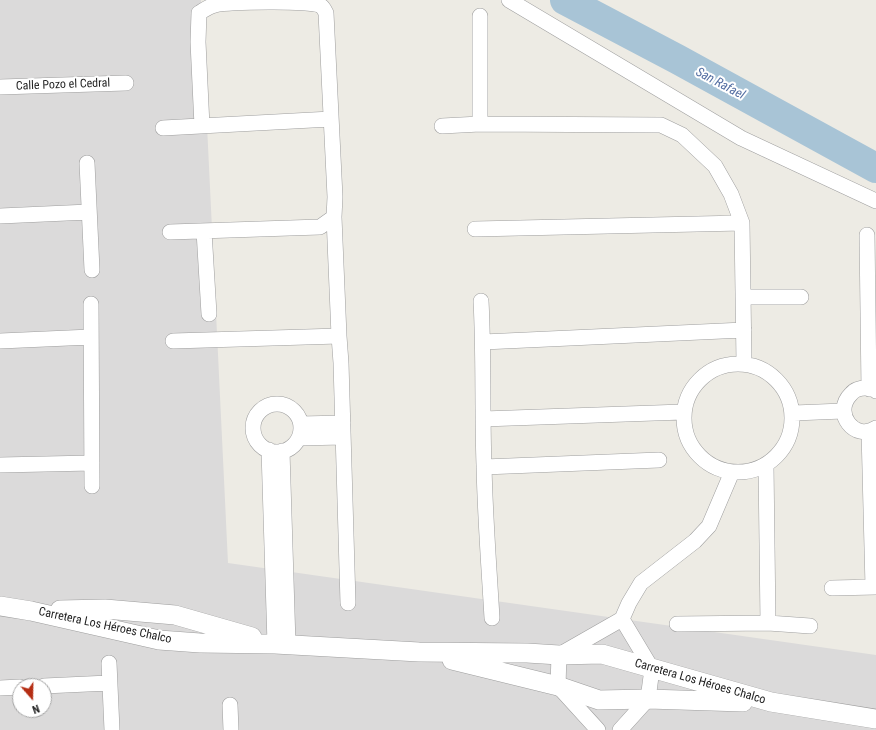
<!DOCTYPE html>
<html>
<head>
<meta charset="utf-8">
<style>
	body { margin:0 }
	#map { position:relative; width:876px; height:730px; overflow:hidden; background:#edebe4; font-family:"Roboto Condensed",sans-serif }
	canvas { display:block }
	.north { position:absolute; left:12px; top:678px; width:40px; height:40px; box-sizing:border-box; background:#fff; border:1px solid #a5a5a5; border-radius:50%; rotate:160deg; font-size:11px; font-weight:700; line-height:16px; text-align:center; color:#1d1d1d }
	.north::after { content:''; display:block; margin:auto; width:14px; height:18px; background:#b52e14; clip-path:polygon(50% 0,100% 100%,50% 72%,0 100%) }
</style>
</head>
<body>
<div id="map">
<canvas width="876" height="730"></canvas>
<div class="north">N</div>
</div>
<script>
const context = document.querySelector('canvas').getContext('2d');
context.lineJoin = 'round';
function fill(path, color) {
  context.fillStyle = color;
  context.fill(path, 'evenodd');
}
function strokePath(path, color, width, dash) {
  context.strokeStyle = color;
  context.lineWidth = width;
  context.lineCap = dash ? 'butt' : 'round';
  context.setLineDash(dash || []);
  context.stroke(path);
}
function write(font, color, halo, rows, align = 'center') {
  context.font = font + ' "Roboto Condensed",sans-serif';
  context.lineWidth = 4;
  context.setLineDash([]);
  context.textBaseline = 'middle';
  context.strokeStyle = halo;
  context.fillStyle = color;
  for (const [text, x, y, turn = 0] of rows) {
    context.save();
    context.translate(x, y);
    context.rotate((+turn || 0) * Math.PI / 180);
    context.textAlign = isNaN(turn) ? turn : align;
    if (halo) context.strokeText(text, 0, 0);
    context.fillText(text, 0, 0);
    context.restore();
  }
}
fill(new Path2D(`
	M0,0h201l27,563 648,92v75h-876zM20,686h24v24h-24z`), '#dbdada');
strokePath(new Path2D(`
	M565,0l112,59 199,109`), '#a8c4d6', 30);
const minor = new Path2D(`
	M509,0l232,138 135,63
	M480,16v108
	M0,87l126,-4
	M202,126l-4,-84 1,-29c5,-3 10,-7 16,-8 13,-3 97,-5 106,1 2,1 4,5 5,7l9,184 -1,20 5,119 2,27 7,240
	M442,126l38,-2 181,1 21,10 33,31 16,28 11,29 2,140
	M163,128l168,-9
	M87,163l5,107
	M0,216l89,-4
	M475,229l267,-6
	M204,231l5,83
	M170,232l150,-5 14,-10
	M867,235l2,154
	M743,297h58
	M481,301c3,54 1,109 3,164 1,51 5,102 8,153
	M91,304l1,182
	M0,341l91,-4
	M173,341l166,-5
	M483,342l261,-12
	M684 418a54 54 0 1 1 108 0a54 54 0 1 1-108 0Z
	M876,391l-1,-1c-3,-1 -7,-2 -10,-2 -5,0 -11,2 -14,6 -19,19 4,48 25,34
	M253 428a24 24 0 1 1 48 0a24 24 0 1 1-48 0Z
	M794,413l49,-2
	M483,419l200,-7
	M301,424l42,-1
	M869,431l4,156
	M299,438l44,-1
	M269,450l6,194
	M282,451l6,193
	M0,465l92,-2
	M484,467l175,-7
	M832,588l44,-1
	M768,623l42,3
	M677,624l91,-1 -2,-158
	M109,663l3,67
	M44,686l65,-3
	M0,688l20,-1
	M230,705l1,25
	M598,730l-40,-44 1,-31 63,-36 7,-16 12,-20 54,-42 14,-15 23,-54
	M620,730l28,-31 4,-30 -30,-50`);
const tertiary = new Path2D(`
	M0,606l31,5 128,29 41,3 75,1 144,8 108,1 32,2 43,-1 169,48 105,17
	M60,610l45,-1 70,6 77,22
	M452,660l106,26 41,14 49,-1 95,3`);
strokePath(minor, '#9e9e9e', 16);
strokePath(tertiary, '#9e9e9e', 20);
strokePath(minor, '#fff', 15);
strokePath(tertiary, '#fff', 19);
write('12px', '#1d1d1d', '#fff', [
	["Calle Pozo el Cedral",63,85,-2],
	["Carretera Los Héroes Chalco",105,626,12],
	["Carretera Los Héroes Chalco",700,682,16]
]);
write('italic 13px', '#536ea2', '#fff', [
	["San Rafael",720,84,28]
]);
</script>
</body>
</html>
